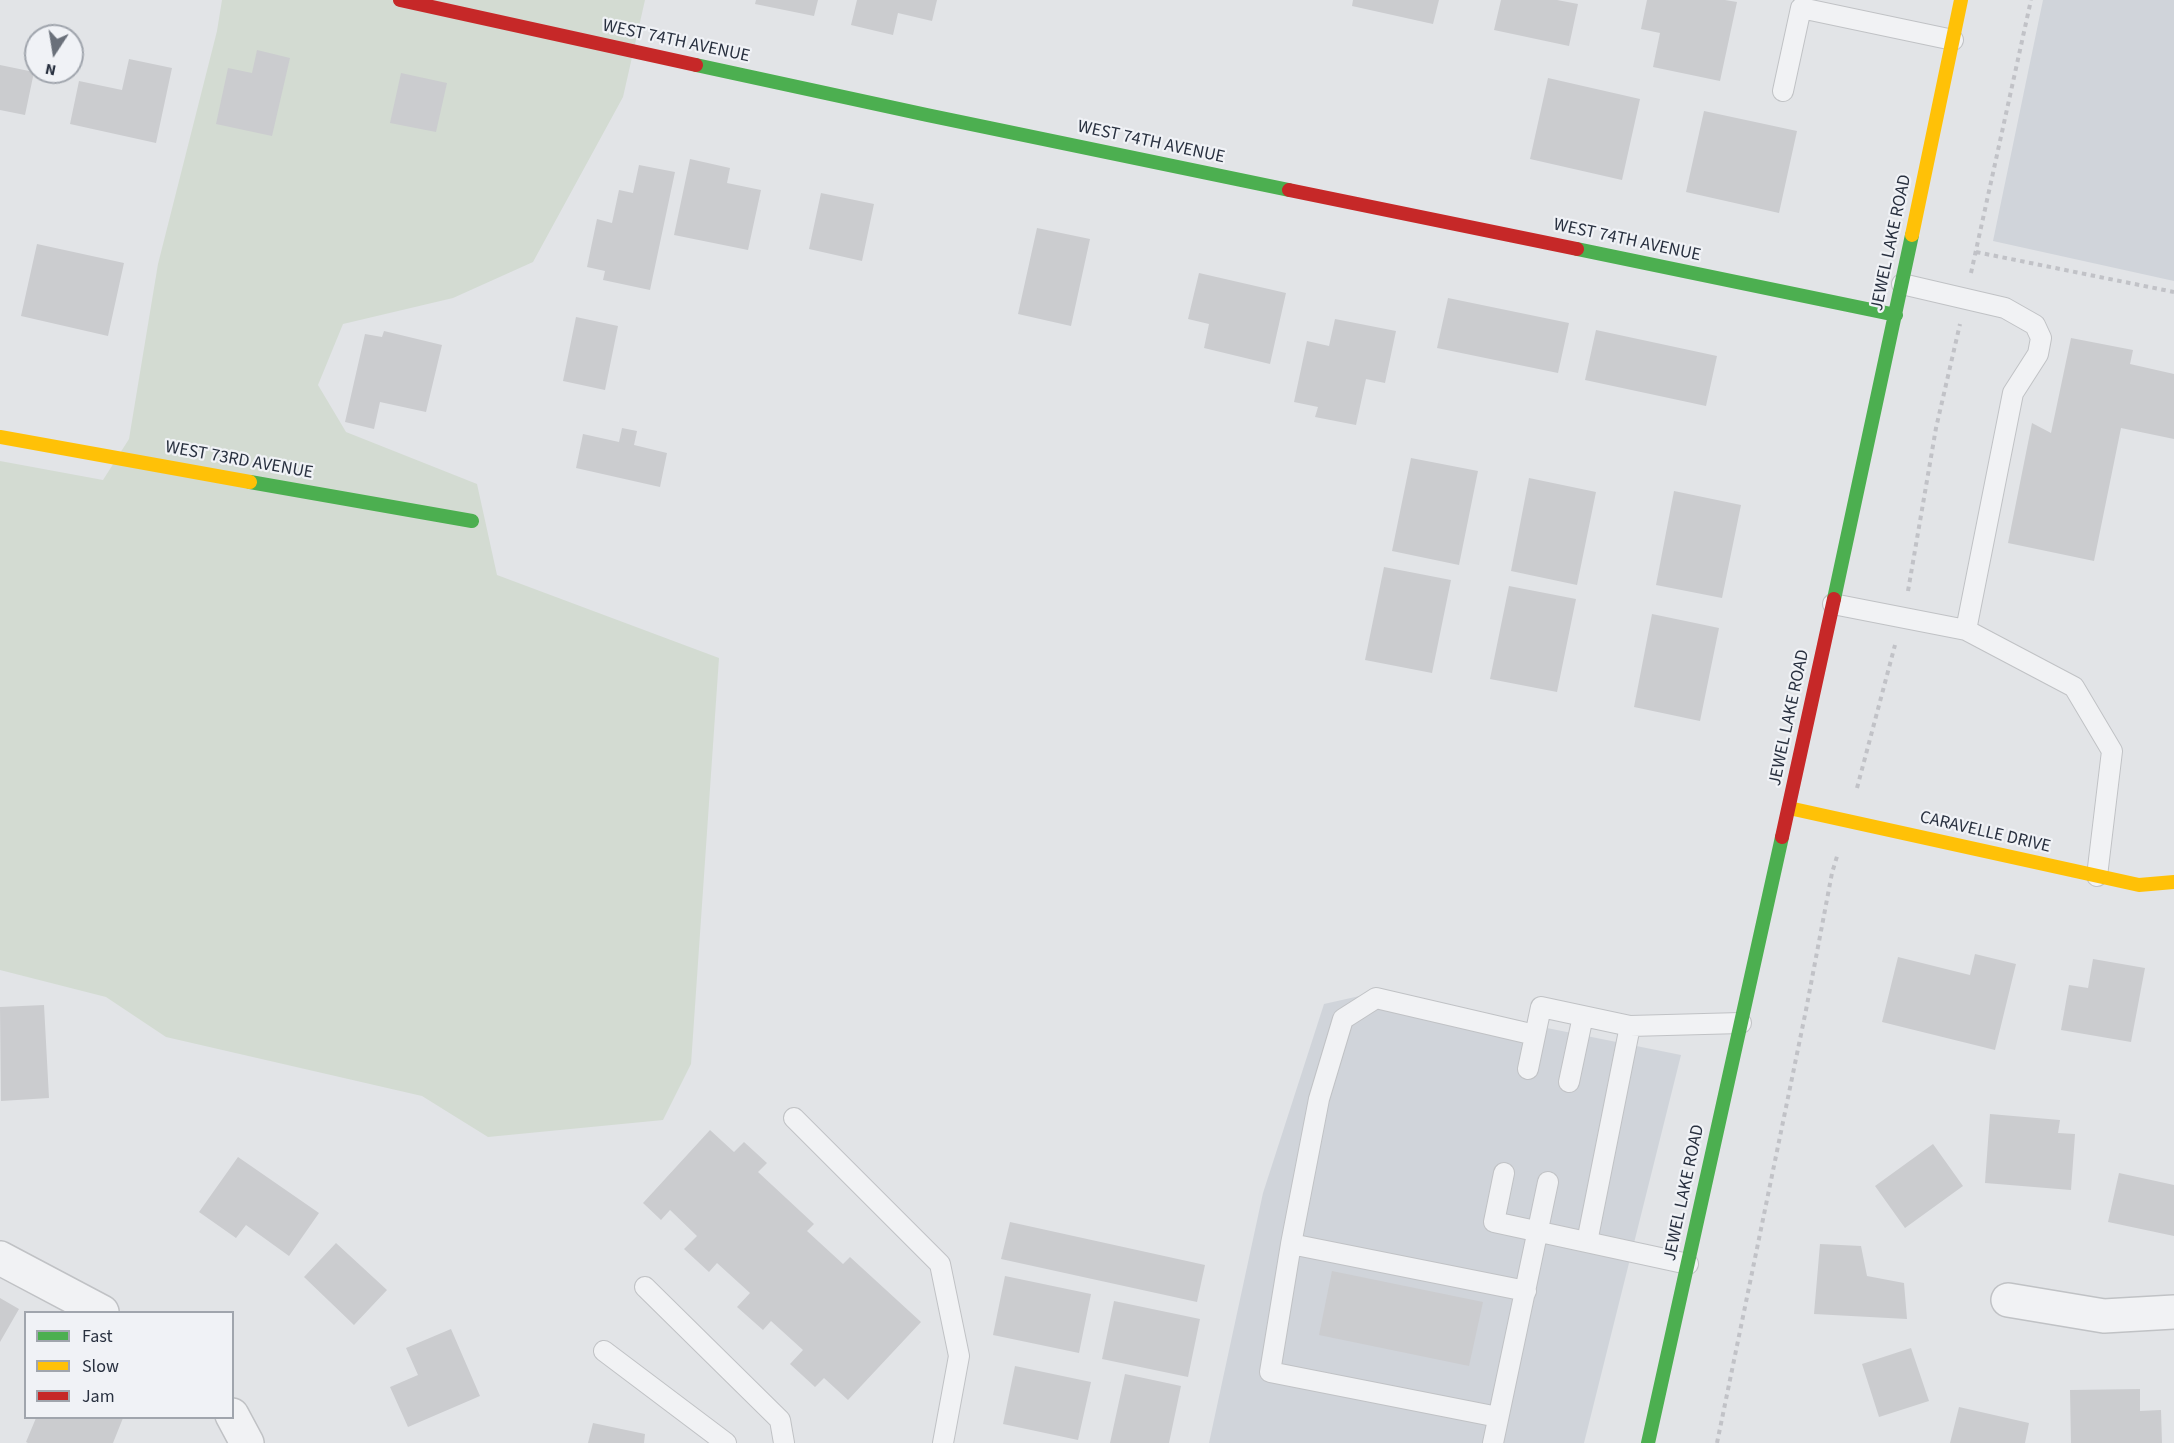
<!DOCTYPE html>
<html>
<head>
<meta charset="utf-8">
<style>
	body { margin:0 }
	#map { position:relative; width:2174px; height:1443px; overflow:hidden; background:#e2e4e7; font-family:"Source Sans 3",sans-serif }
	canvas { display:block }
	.legend { position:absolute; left:24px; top:1311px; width:210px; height:108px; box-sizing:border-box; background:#f0f2f6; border:2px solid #a0a5ad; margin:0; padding:8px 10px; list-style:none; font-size:18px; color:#293140 }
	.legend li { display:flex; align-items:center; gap:12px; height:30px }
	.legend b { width:30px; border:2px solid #a0a5ad }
	.north { position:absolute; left:24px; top:24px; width:60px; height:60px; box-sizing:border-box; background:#f0f2f6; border:2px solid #a0a5ad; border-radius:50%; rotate:192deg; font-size:16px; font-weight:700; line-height:24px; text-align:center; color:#293140 }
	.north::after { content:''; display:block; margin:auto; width:21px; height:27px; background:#6a707a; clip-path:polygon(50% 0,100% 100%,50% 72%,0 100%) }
</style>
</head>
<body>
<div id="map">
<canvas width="2174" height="1443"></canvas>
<ul class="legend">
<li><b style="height:8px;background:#4caf50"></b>Fast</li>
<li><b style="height:8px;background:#ffc107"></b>Slow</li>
<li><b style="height:8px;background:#c62828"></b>Jam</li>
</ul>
<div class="north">N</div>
</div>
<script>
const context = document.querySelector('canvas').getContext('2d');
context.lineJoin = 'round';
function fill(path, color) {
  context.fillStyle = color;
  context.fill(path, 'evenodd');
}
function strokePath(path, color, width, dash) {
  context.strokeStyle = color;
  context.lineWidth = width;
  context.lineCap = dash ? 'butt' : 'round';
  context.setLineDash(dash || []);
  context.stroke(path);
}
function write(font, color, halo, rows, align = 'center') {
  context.font = font + ' "Source Sans 3",sans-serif';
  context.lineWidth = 4.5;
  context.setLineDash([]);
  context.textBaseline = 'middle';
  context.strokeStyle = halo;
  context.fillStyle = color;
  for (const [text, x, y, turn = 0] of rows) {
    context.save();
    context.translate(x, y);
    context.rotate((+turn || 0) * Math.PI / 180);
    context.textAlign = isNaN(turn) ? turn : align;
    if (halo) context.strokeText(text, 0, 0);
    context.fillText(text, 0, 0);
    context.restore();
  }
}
fill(new Path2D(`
	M2043,0h131v281l-181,-40z
	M1373,993l308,62 -97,388h-375l54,-250 61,-189z`), '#d0d4da');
fill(new Path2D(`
	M222,0h423l-22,97 -90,165 -80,36 -110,26 -25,61 28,47 131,52 20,91 222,83 -28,406 -28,56 -175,17 -66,-41 -256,-59 -60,-40 -106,-27v-509l103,19 26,-41 29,-175 59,-233z`), '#d3dbd2');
fill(new Path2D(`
	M756,0h62l-4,16 -59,-12z
	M857,0h80l-5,21 -34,-8 -5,22 -42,-10z
	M1353,0h86l-6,24 -81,-18z
	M1501,0h56l21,4 -9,42 -75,-16z
	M1647,0h78l12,2 -17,79 -67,-14 7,-34 -19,-4z
	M257,50l33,8 -18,78 -56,-12 12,-56 24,5z
	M129,59l43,9 -16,75 -86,-19 9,-43 43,9z
	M0,65l34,7 -9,43 -25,-5z
	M401,73l46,10 -11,49 -46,-9z
	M1548,78l92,21 -18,81 -92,-21z
	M1704,111l93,20 -18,82 -93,-21z
	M690,159l40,9 -3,15 34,7 -13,60 -74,-15z
	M639,165l36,7 -25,118 -47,-10 2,-9 -18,-4 10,-48 15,4 7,-33 14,3z
	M821,193l53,11 -12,57 -53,-12z
	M1037,228l53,11 -19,87 -53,-12z
	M37,244l87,19 -16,73 -87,-20z
	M1199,273l87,20 -16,71 -66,-16 5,-24 -21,-5z
	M1448,298l121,25 -11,50 -121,-25z
	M576,317l42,9 -13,64 -42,-9z
	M1335,319l61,12 -11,52 -19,-4 -10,46 -41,-8 3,-10 -24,-5 13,-61 22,5z
	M1596,330l121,26 -11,50 -121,-26z
	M384,331l58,14 -16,67 -46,-10 -6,27 -29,-7 20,-88 17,3z
	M2071,338l62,12 -3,14 44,10v65l-53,-11 -27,133 -86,-18 24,-120 19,10z
	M622,428l15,3 -3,14 33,8 -7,34 -84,-19 7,-34 36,8z
	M1411,458l67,13 -19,94 -67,-14z
	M1529,478l67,14 -19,93 -66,-14z
	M1674,491l67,14 -19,93 -66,-13z
	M1384,567l67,13 -19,93 -67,-13z
	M1509,586l67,13 -19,93 -67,-13z
	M1652,614l67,14 -19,93 -66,-14z
	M1975,954l41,10 -21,86 -113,-28 16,-65 72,18z
	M2093,959l52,9 -14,74 -70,-12 8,-45 19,3z
	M44,1005l5,93 -48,3 -1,-94z
	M1990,1114l70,6 -2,13 17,1 -4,56 -86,-7z
	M710,1130l24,22 10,-10 23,21 -9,9 56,52 -7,7 36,33 7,-7 71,65 -73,78 -24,-22 -9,9 -25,-23 13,-14 -32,-29 -8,9 -26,-23 13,-14 -33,-30 -8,9 -25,-23 13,-13 -27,-26 -9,10 -18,-17z
	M1933,1144l30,42 -58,42 -30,-42z
	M238,1157l81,56 -30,43 -43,-31 -10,13 -37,-26z
	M2119,1173l55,12v51l-66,-14z
	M1010,1222l195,43 -8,37 -196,-43z
	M336,1243l51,47 -33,35 -50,-48z
	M1820,1244l41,2 6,30 37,7 3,36 -93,-5z
	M1332,1271l151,31 -14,64 -150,-31z
	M1005,1276l86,18 -12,59 -86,-18z
	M0,1298l19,11 -19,33z
	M1114,1301l86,18 -12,58 -86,-18z
	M451,1329l29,67 -72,31 -18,-40 28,-12 -12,-27z
	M1911,1348l18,53 -50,16 -17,-53z
	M1015,1366l76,16 -13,58 -75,-16z
	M1125,1374l56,12 -12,57h-59z
	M2140,1389v22l21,-1 1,33h-91l-1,-53z
	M1959,1407l70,16 -4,20h-75z
	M36,1418h87l-10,25h-85l-2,-1z
	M593,1423l52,11 -1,9h-56z`), '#cbcccf');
const lane = new Path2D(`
	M1783,91l18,-83 152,32
	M1902,284l103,24 30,17 6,13 -3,16 -25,39 -47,237
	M1833,604l133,26 108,57 38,64 -15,125
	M1528,1069l13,-62 89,19 111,-3
	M1569,1082l14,-66
	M794,1118l146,146 19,92 -16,87
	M1504,1173l-10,49 194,42
	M1587,1242l43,-216
	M1291,1244l-21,128 228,45
	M645,1287l135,133 4,23
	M1526,1291l-235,-47 28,-145 24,-80 33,-21 159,37
	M604,1351l122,92
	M1493,1443l55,-261`);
const street = new Path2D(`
	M0,1258l102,54
	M2008,1300l96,16 70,-4
	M232,1415l15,28`);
strokePath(lane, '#c0c2c5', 22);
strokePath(street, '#c0c2c5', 36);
strokePath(new Path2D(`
	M1976,252l198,40
	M1971,273l60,-273
	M1908,591l28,-163 24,-104
	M1857,788l38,-143
	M1717,1443l89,-433 26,-137 6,-20`), '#c1c2c7', 4, [4.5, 4.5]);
strokePath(lane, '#f1f2f4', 20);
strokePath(street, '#f1f2f4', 33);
strokePath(new Path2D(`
	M696,65l231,50 362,75
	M1577,249l319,66
	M250,482l222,39
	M1834,599l78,-364
	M1648,1443l134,-606`), '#4caf50', 14);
strokePath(new Path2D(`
	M1912,235l49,-235
	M0,437l250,45
	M1789,808l350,77 35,-3`), '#ffc107', 14);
strokePath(new Path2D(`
	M400,0l296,65
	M1289,190l288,59
	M1782,837l52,-238`), '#c62828', 14);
write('18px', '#293140', '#f0f2f6', [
	["WEST 74TH AVENUE",676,42,12],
	["WEST 74TH AVENUE",1151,143,12],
	["WEST 74TH AVENUE",1627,241,12],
	["JEWEL LAKE ROAD",1892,243,-78],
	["WEST 73RD AVENUE",239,461,10],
	["JEWEL LAKE ROAD",1790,718,-78],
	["CARAVELLE DRIVE",1985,833,13],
	["JEWEL LAKE ROAD",1685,1193,-78]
]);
</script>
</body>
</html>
